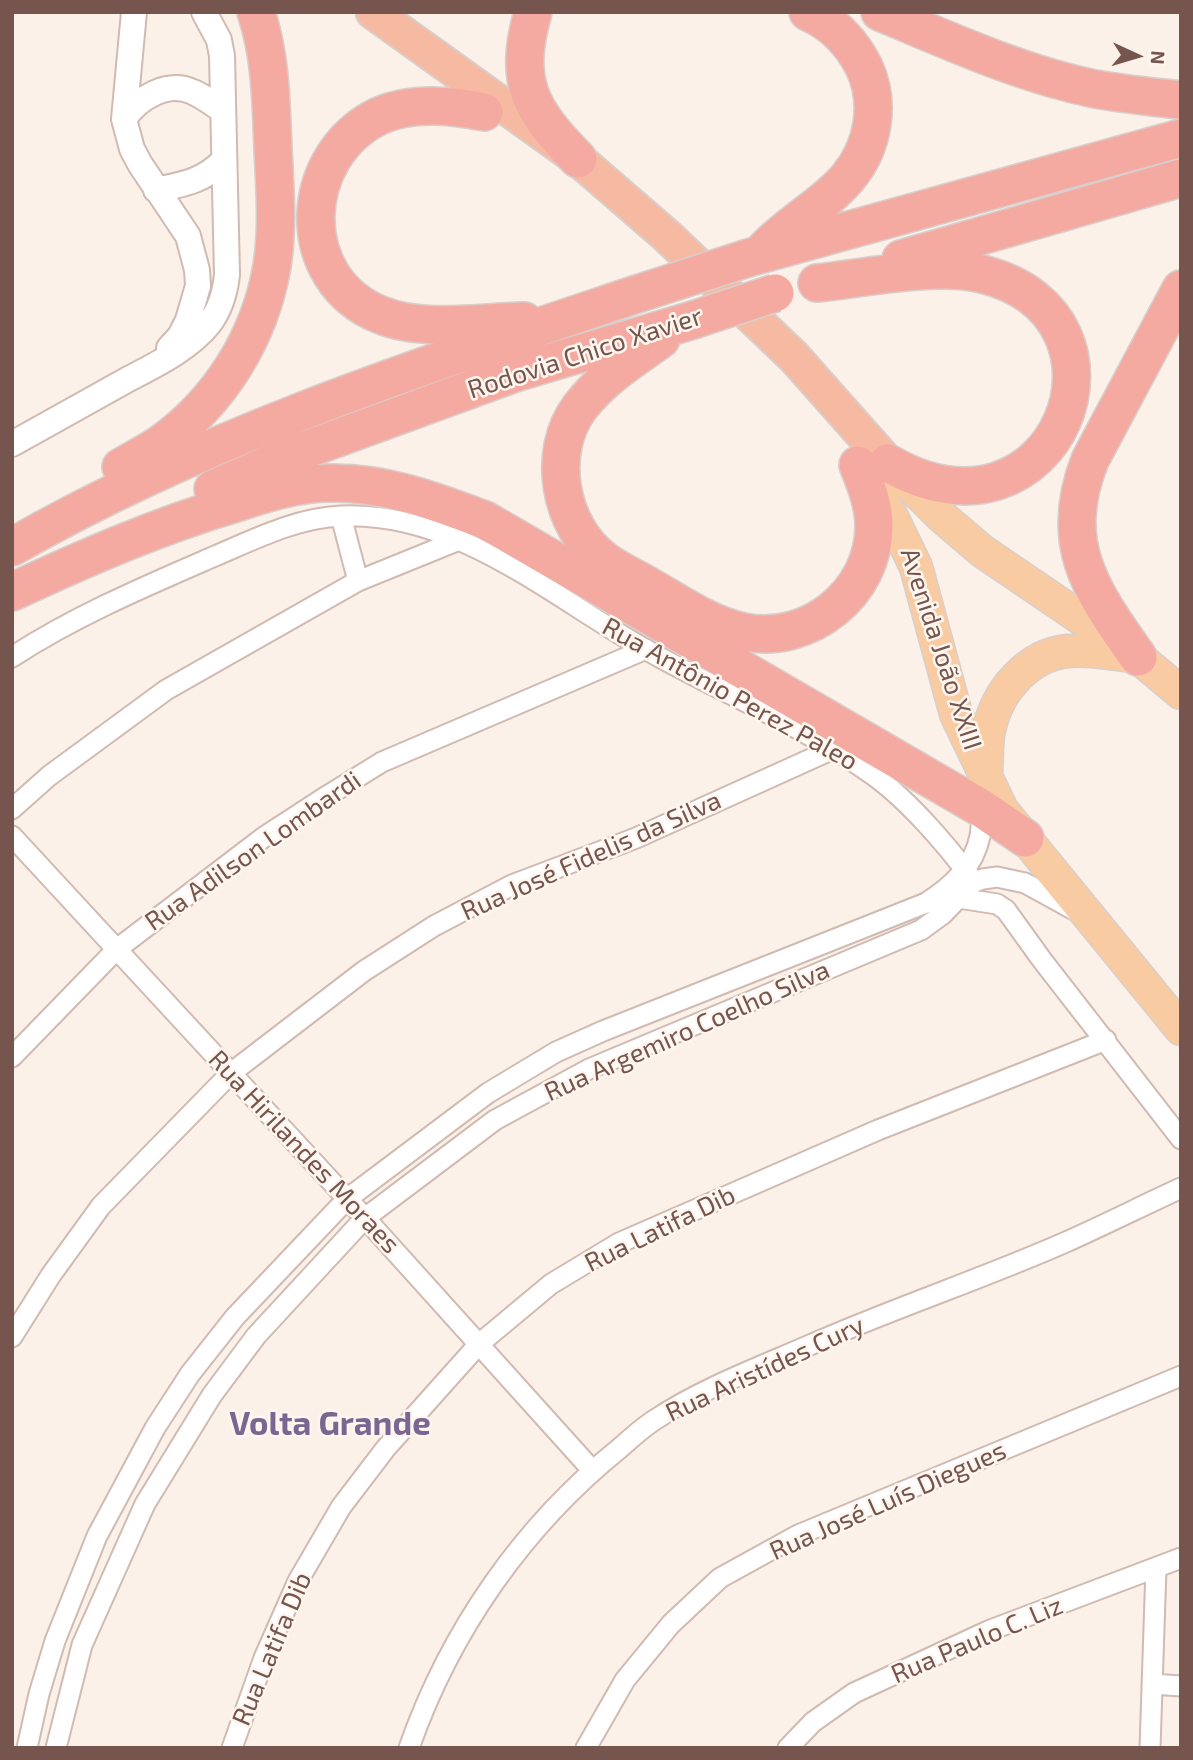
<!DOCTYPE html>
<html>
<head>
<meta charset="utf-8">
<style>
	body { margin:0 }
	#map { position:relative; width:1193px; height:1760px; overflow:hidden; background:#fcf1e8; font-family:"Exo 2",sans-serif }
	canvas { display:block }
	.frame { position:absolute; inset:0; border:14px solid #75554d; pointer-events:none }
	.north { position:absolute; left:1102px; top:21px; width:70px; height:70px; -webkit-text-stroke:5px #fef6ef; paint-order:stroke; rotate:94deg; font-size:19px; font-weight:700; line-height:28px; text-align:center; color:#75554d }
	.north::after { content:''; display:block; margin:auto; width:24px; height:32px; background:#75554d; clip-path:polygon(50% 0,100% 100%,50% 72%,0 100%) }
</style>
</head>
<body>
<div id="map">
<canvas width="1193" height="1760"></canvas>
<div class="frame"></div>
<div class="north">N</div>
</div>
<script>
const context = document.querySelector('canvas').getContext('2d');
context.lineJoin = 'round';
function strokePath(path, color, width, dash) {
  context.strokeStyle = color;
  context.lineWidth = width;
  context.lineCap = dash ? 'butt' : 'round';
  context.setLineDash(dash || []);
  context.stroke(path);
}
function write(font, color, halo, rows, align = 'center') {
  context.font = font + ' "Exo 2",sans-serif';
  context.lineWidth = 5;
  context.setLineDash([]);
  context.textBaseline = 'middle';
  context.strokeStyle = halo;
  context.fillStyle = color;
  for (const [text, x, y, turn = 0] of rows) {
    context.save();
    context.translate(x, y);
    context.rotate((+turn || 0) * Math.PI / 180);
    context.textAlign = isNaN(turn) ? turn : align;
    if (halo) context.strokeText(text, 0, 0);
    context.fillText(text, 0, 0);
    context.restore();
  }
}
const minor = new Path2D(`
	M341,516l17,65
	M12,657c63,-41 134,-71 203,-101 40,-17 81,-38 126,-40 115,-5 210,80 304,133 75,43 157,76 228,126 35,25 73,69 99,104
	M12,809l37,-33 117,-86 192,-109 101,-41
	M12,836l353,382 227,252
	M954,893l5,5 38,6 9,6 36,50 139,179
	M12,1057l105,-108 147,-112 63,-41 55,-34 264,-113
	M12,1337l39,-62 50,-69 130,-133 133,-102 70,-45 78,-41 124,-47 197,-89
	M1152,1684l29,2
	M27,1748l12,-54 16,-53 42,-105 58,-108 35,-54 45,-57 112,-118 141,-106 68,-41 47,-21 323,-128c25,-16 48,-36 54,-67 2,-11 1,-22 2,-33
	M56,1748l26,-103 63,-141 67,-109 44,-59 109,-118 130,-98 94,-51 332,-139 22,-16 31,-32 9,-3 14,-2 28,6 51,28
	M232,1748l32,-90 34,-77 43,-74 45,-59 93,-104 72,-60 68,-41 259,-113 228,-90
	M409,1748c41,-117 114,-222 211,-300 10,-9 21,-19 33,-27 48,-32 104,-53 157,-76 84,-37 172,-66 256,-103 38,-17 76,-36 115,-54
	M586,1748l39,-68 46,-56 49,-46 78,-43 383,-159
	M788,1748l25,-26 41,-29 134,-62 193,-73
	M1150,1748l6,-180`);
const tertiary = new Path2D(`
	M134,12l-10,107 8,30 8,15 48,72 9,34 1,16 -10,34 -8,16 -11,12
	M124,119c14,-21 44,-39 69,-27 10,4 20,12 29,18
	M156,190c28,-6 48,-9 68,-30
	M12,444c38,-21 75,-42 113,-63 28,-15 63,-31 84,-57 11,-14 16,-31 18,-49l-5,-219 -3,-16 -15,-28`);
const primary = new Path2D(`
	M888,463l53,53 41,35 156,106 43,36
	M869,481l21,32 26,54 40,147 46,96 179,219
	M986,773c1,-14 0,-30 3,-43 8,-39 39,-75 79,-79 22,-2 44,3 65,5`);
const trunk = new Path2D(`
	M373,12l205,147 89,77 127,121 94,106`);
const motorway = new Path2D(`
	M533,12c-20,70 -3,98 45,147
	M880,12c70,29 141,62 215,77 28,5 57,8 86,11
	M484,112c-33,-7 -72,-11 -105,4 -82,40 -87,164 2,199 40,17 100,7 143,6
	M764,250c41,-43 98,-60 108,-126 3,-20 1,-38 -8,-57 -12,-24 -31,-44 -56,-55
	M748,258l433,-120
	M901,259l280,-81
	M817,283c48,-5 118,-20 165,-9 170,42 75,287 -94,189
	M661,339c-29,21 -59,39 -81,68 -34,45 -21,119 24,153 13,10 31,18 45,26 31,18 61,39 95,46 65,13 130,-39 130,-106 0,-21 -8,-41 -16,-61
	M121,467c14,-8 28,-15 41,-24 58,-42 98,-106 110,-177 6,-38 3,-78 1,-117 -2,-47 -2,-92 -17,-137
	M213,489l78,-34 227,-83 175,-52
	M12,547c195,-112 410,-181 622,-252
	M12,592c73,-34 146,-66 224,-89 30,-10 61,-20 94,-20 55,-1 104,18 155,37l496,288 44,30
	M1138,657c-47,-67 -81,-113 -48,-197l91,-171`);
strokePath(minor, '#d0bab1', 23);
strokePath(tertiary, '#d0bab1', 28);
strokePath(primary, '#d8cfcd', 35);
strokePath(trunk, '#d8cfcd', 37);
strokePath(motorway, '#d8cfcd', 40);
strokePath(minor, '#fff', 19);
strokePath(tertiary, '#fff', 24);
strokePath(primary, '#f8cba3', 32);
strokePath(trunk, '#f6baa2', 33);
strokePath(motorway, '#f4aaa1', 37);
const motorwayBridge = new Path2D(`
	M634,295l114,-37
	M693,320l82,-27`);
strokePath(motorwayBridge, '#d8cfcd', 40, []);
strokePath(motorwayBridge, '#f4aaa1', 37);
write('26px', '#75554d', '#fef6ef', [
	["Rodovia Chico Xavier",585,353,-18],
	["Avenida João XXIII",941,649,72],
	["Rua Antônio Perez Paleo",730,694,29],
	["Rua Adilson Lombardi",253,851,-35],
	["Rua José Fidelis da Silva",591,856,-24],
	["Rua Argemiro Coelho Silva",687,1031,-24],
	["Rua Hirilandes Moraes",304,1152,47],
	["Rua Latifa Dib",660,1229,-26],
	["Rua Aristídes Cury",765,1369,-25],
	["Rua José Luís Diegues",888,1501,-24],
	["Rua Paulo C. Liz",977,1640,-23],
	["Rua Latifa Dib",272,1649,-67]
]);
write('bold 33px', '#7b6591', '#fef6ef', [
	["Volta Grande",330,1424]
]);
</script>
</body>
</html>
